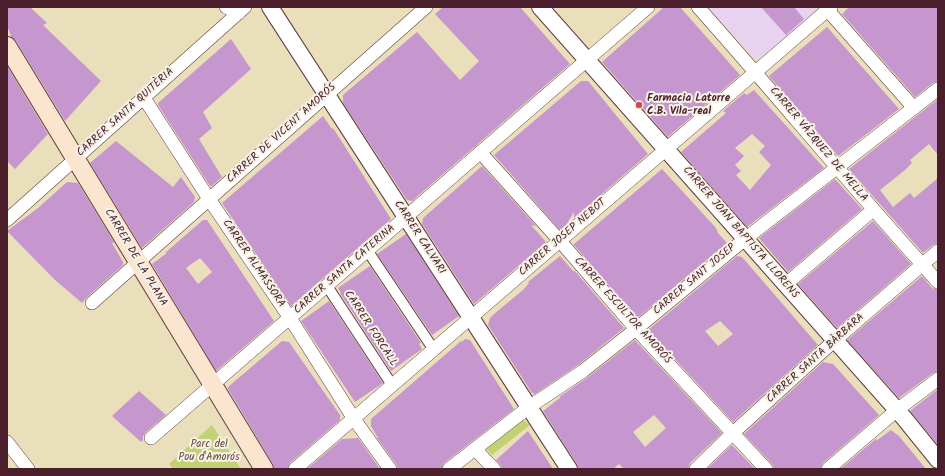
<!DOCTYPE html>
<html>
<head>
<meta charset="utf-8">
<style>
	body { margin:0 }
	#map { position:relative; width:945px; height:476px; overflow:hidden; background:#eadfbb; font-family:Kalam,sans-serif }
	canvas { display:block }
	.frame { position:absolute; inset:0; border:8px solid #4a1f2b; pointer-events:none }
</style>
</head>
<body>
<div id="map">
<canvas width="945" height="476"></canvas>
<div class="frame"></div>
</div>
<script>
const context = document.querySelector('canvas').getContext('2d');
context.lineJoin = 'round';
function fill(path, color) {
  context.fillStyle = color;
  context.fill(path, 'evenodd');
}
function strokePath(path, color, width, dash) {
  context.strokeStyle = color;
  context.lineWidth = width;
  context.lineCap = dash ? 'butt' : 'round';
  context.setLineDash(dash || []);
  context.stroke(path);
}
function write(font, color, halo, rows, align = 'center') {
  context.font = font + ' Kalam,sans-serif';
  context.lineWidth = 4;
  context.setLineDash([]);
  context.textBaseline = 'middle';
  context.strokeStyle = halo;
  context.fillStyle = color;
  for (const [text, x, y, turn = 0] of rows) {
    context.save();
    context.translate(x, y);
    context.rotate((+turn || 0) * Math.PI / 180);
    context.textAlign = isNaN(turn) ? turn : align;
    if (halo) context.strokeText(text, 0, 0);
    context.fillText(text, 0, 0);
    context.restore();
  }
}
fill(new Path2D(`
	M708,7h105l3,4 -29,26 -31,23z`), '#e7d2ef');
fill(new Path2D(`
	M523,420l7,5 -38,30 -8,-8z
	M212,425l29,44h-68l-4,-5z`), '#c2d173');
fill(new Path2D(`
	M7,7h23l17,16 -4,2 58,56 -36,40 -49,-80 -5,-4 -2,-7 -2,-2z
	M443,7h77l50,57 -158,137 -5,-1 -64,-97v-8l74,-63 43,48 19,-19 -44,-47z
	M664,7h16l60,68 -72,62 -66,-75z
	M761,7h33l10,12 -18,16z
	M849,7h89v74l-5,2 -18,14 -73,-83z
	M827,27l72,82 -61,47 -69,-80z
	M231,39l20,30 -48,43 9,16 -13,11 23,38 -10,9h-2l-52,-81v-2z
	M7,66l41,68 -33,35 -8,-8z
	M581,81h7l60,73 -74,64v-6l-8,13 -6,5 -66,-75z
	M754,90l70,78 -77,59 -66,-75 45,-39 -3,-2 21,-18 3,2zM752,134l13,12 -6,6 12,13 -21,25 -14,-15 5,-4 -6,-6 9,-9 -9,-8z
	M938,99v56l-9,-11 -19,16 2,3 -7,7 -25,20 13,17 17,-14 4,5 24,-20v65l-5,2 -10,8 -74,-84z
	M323,116l9,13 1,-1 58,91 -100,87 -69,-103z
	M116,141l57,46 8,-10 14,20 -1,5 -52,46 -52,-85z
	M482,166l54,60 -5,-1 15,17 -72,62 -52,-80 1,-6 8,-7z
	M662,169l54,59 2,5 9,10 -90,75 -63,-73v-1z
	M835,179l27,30 -74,63 -29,-34z
	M67,182l11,1 36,59 -2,1 11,19v3l-36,32 -5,6 -27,-23 -48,-49 31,-23z
	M203,220h4l67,101 -58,50 -64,-107 15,-11h-2zM200,258l12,14 -14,12 -12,-16z
	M873,221l38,43 -74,64 -39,-44z
	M406,234l53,82 -27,19 -55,-81z
	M560,256l14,16v-2l50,58 -46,37 -43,29 -3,-1 -44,-68 2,-7 4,-4 29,-24 6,-7 -1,-1z
	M737,256l5,1 76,88 -85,77 -85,-92zM720,321l13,13 -15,12 -13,-15z
	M370,266l51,77 -2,1 3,5 -31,22 -51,-78h1l-3,-5z
	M922,276l10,12 6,2v81l-5,2 -34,25 -52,-58z
	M329,301l54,82 -28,19 -54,-81z
	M465,339l5,1 44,69 -70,54 -3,6h-43l-2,-5 -19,-26h1l-7,-12v-7l90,-78 1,1z
	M635,340l87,93 -32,30 -2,6h-64l-5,-5 -6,5h-35l-1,-5 -34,-53 18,-14h-2l29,-20zM654,415l12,13 -21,19 -12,-15z
	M282,341l7,1 51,73v5l-50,43 -3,6h-13l-1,-5 -45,-75v-2z
	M823,362l10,2 46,51 -56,48 -3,6h-46l-2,-5 -28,-30z
	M938,389v56l-28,-34z
	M139,391l27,24 -20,17 -3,4v4l-2,2 -29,-26z
	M891,430l8,6 27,33h-86l37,-31 -1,3z
	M528,431l25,38h-51l-2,-5 -4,-4z
	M358,438l22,31h-73l35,-30z
	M732,445l23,24h-48z`), '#c696ce');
const pedestrian = new Path2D(`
	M367,250l67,100
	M327,286l65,99`);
const minor = new Path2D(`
	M226,7l13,6
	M698,7c81,91 158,185 240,275
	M825,7l89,101
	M144,98l65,101 81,119 64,101 36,50
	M480,152l80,89 76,88 130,140
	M7,220l238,-213
	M786,284l87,-74
	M92,303l334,-296
	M151,438l497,-431
	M7,442l21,27
	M475,449l19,20
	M295,469l536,-462
	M449,469l80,-62 54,-36 53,-42 109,-90 193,-150
	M696,469l37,-36 102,-93 103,-89
	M828,469l69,-59 41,-31`);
const tertiary = new Path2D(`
	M270,7l299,462
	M540,7l364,411 34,42`);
const secondary = new Path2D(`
	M7,46l257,423`);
strokePath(pedestrian, '#623c41', 12);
strokePath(minor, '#623c41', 14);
strokePath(tertiary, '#623c41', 18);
strokePath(secondary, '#623c41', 20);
strokePath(pedestrian, '#fff', 10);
strokePath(minor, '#fff', 13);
strokePath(tertiary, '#fff', 16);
strokePath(secondary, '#fce5cf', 18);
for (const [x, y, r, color] of [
	[639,105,4,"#d1495b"]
]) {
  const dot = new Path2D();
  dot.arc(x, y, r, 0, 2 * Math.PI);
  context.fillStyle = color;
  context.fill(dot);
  strokePath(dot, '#f7f3e8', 1.5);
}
write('bold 11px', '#4a1f2b', '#f7f3e8', [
	["Farmacia Latorre",647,99],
	["C.B. Vila-real",647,112]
], 'left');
write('11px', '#4a1f2b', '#f7f3e8', [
	["CARRER SANTA QUITÈRIA",126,113,-42],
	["CARRER DE VICENT AMORÓS",282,134,-42],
	["CARRER VÁZQUEZ DE MELLA",818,145,50],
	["CARRER JOAN BAPTISTA LLORENS",740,233,49],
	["CARRER CALVARI",419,238,57],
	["CARRER JOSEP NEBOT",563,238,-41],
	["CARRER DE LA PLANA",135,258,59],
	["CARRER ALMASSORA",253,264,56],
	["CARRER SANTA CATERINA",345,270,-41],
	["CARRER SANT JOSEP",695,280,-40],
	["CARRER ESCULTOR AMORÓS",622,311,48],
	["CARRER FORCALL",370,329,57],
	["CARRER SANTA BÀRBARA",816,359,-42]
]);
write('11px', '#684c3d', '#f7f3e8', [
	["Parc del",209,445],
	["Pou d'Amorós",209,458]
]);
</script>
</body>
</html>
